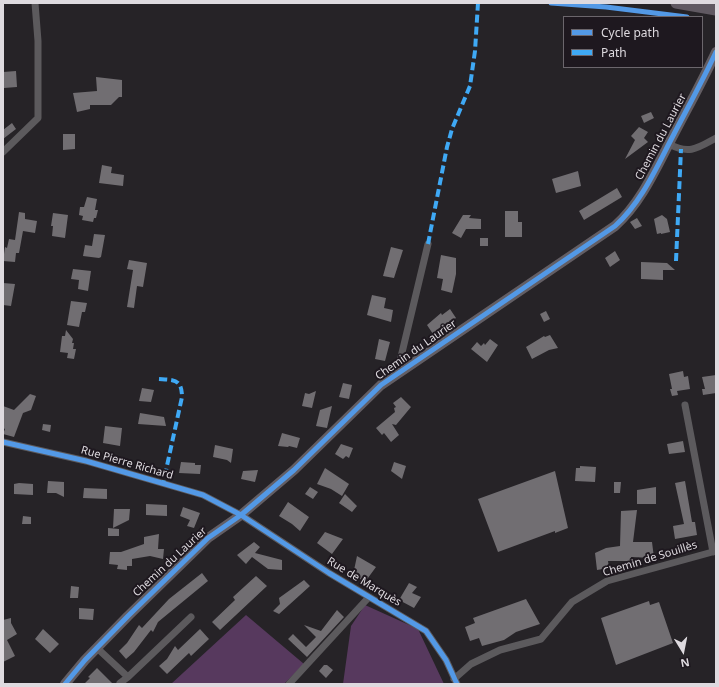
<!DOCTYPE html>
<html>
<head>
<meta charset="utf-8">
<style>
	body { margin:0 }
	#map { position:relative; width:719px; height:687px; overflow:hidden; background:#262327; font-family:"Noto Sans",sans-serif }
	canvas { display:block }
	.frame { position:absolute; inset:0; border:4px solid #dedadf; pointer-events:none }
	.legend { position:absolute; left:563px; top:16px; width:140px; height:52px; box-sizing:border-box; background:#1e181f; border:1px solid #6b666c; margin:0; padding:5px 7px; list-style:none; font-size:12px; color:#dedadf }
	.legend li { display:flex; align-items:center; gap:8px; height:20px }
	.legend b { width:20px; border:1px solid #6b666c }
	.north { position:absolute; left:663px; top:631px; width:40px; height:40px; -webkit-text-stroke:3px #1e181f; paint-order:stroke; rotate:170deg; font-size:11px; font-weight:700; line-height:16px; text-align:center; color:#dedadf }
	.north::after { content:''; display:block; margin:auto; width:14px; height:18px; background:#dedadf; clip-path:polygon(50% 0,100% 100%,50% 72%,0 100%) }
</style>
</head>
<body>
<div id="map">
<canvas width="719" height="687"></canvas>
<div class="frame"></div>
<ul class="legend">
<li><b style="height:5px;background:#5399e6"></b>Cycle path</li>
<li><b style="height:5px;background:#3fa9f5"></b>Path</li>
</ul>
<div class="north">N</div>
</div>
<script>
const context = document.querySelector('canvas').getContext('2d');
context.lineJoin = 'round';
function fill(path, color) {
  context.fillStyle = color;
  context.fill(path, 'evenodd');
}
function strokePath(path, color, width, dash) {
  context.strokeStyle = color;
  context.lineWidth = width;
  context.lineCap = dash ? 'butt' : 'round';
  context.setLineDash(dash || []);
  context.stroke(path);
}
function write(font, color, halo, rows, align = 'center') {
  context.font = font + ' "Noto Sans",sans-serif';
  context.lineWidth = 4;
  context.setLineDash([]);
  context.textBaseline = 'middle';
  context.strokeStyle = halo;
  context.fillStyle = color;
  for (const [text, x, y, turn = 0] of rows) {
    context.save();
    context.translate(x, y);
    context.rotate((+turn || 0) * Math.PI / 180);
    context.textAlign = isNaN(turn) ? turn : align;
    if (halo) context.strokeText(text, 0, 0);
    context.fillText(text, 0, 0);
    context.restore();
  }
}
fill(new Path2D(`
	M365,605l53,24 26,55h-101l8,-58z
	M246,615l58,49 -20,20h-113z`), '#57395e');
fill(new Path2D(`
	M16,71l1,16 -13,1 -1,-16z
	M96,77l26,3v17h-3l-8,8h-21v4l-13,3 -4,-19 24,-2z
	M651,112l3,6 -10,5 -3,-7z
	M12,123l4,6 -13,10v-9z
	M639,127l9,5 -4,6 4,4 -23,17 10,-19 -4,-4z
	M63,134h12v15l-12,1z
	M102,165l10,2 -1,6 13,2 -1,11 -24,-3z
	M578,171l3,15 -25,7 -4,-14z
	M617,188l5,9 -38,23 -5,-9z
	M87,197l10,2 -2,11h3l-2,8h-2l-1,4 -11,-2 1,-4 -4,-1 1,-8h4z
	M505,211h13v11h4v15h-17z
	M19,212l6,1v6l12,2 -2,12 -12,-2 -4,22h-3l-1,9 -12,-1 2,-14 2,1 2,-9 6,1z
	M53,213l15,2 -3,23 -13,-2 1,-10h-2z
	M463,215h8l-2,3 12,1v10h-15l-5,9 -9,-5z
	M662,215l5,4 3,13 -9,2v-1l-4,1 -3,-15z
	M637,218l5,8 -7,3 -5,-7z
	M94,234l11,1 -4,22 -2,1 -16,-2 2,-11 7,1z
	M480,238h8v8h-8z
	M391,247l12,3 -9,28 -11,-2z
	M615,251l5,9 -10,7 -5,-9z
	M441,255l15,3v16l-4,19 -11,-3 2,-11 -6,-1z
	M129,260l18,3 -4,24 -6,-1 -3,22 -7,-1 6,-37 -6,-1z
	M641,262l26,1 8,7h-12v10l-22,-1z
	M73,269l18,2 -3,20 -10,-2 1,-9 -8,-1z
	M3,283l12,1 -4,22 -8,-1z
	M372,295l14,3 -2,10 9,2 -2,12 -24,-7z
	M71,301l16,2 -2,9h-3l-3,15 -12,-2z
	M450,309l6,9 -23,16 -6,-9 14,-12 1,2z
	M546,311l4,8 -6,3 -4,-8z
	M66,330l7,9 -1,4h2l-1,6h3l-2,10 -7,-1 1,-5 -8,-1 2,-16h3z
	M550,335l8,13 -9,2 -17,9 -6,-12 18,-11 1,1z
	M379,339l11,3 -5,19 -10,-2z
	M490,339l8,6 -11,17 -16,-13 6,-7 4,4 3,-3 1,2z
	M683,371l1,6 4,-1 2,13 -13,2 1,4 -6,1 -2,-7h2l-3,-15z
	M716,375v18l-13,2 -1,-6h3l-3,-12z
	M343,383l9,2 -3,14 -10,-2z
	M142,388l12,2 -3,12 -12,-1z
	M316,391l-4,17 -10,-2 3,-13 4,1z
	M30,394l6,2 -5,14 -8,3 -9,24 -11,-3 2,-5 -2,-1v-22l11,4z
	M401,397l10,10 -15,18 -4,-1 7,11 -8,7 -7,-9 -2,2 -6,-7 19,-16 -1,-4 2,-1 -3,-4z
	M332,406l-5,22 -11,-2 4,-16z
	M140,413l24,4 2,9 -28,-2z
	M43,424l8,1 -1,7 -8,-2z
	M105,426l17,2 -2,18 -17,-3z
	M282,433l18,5 -3,10 -8,-2 -1,1 -10,-1z
	M683,441l2,11 -16,2 -2,-10z
	M341,444l12,4 -4,10 -3,-2 -3,3 -8,-5z
	M215,445l18,4 -2,14 -4,-3 -14,-3z
	M181,462l14,1v2h6l-1,9 -21,-1z
	M394,462l12,4 -4,13 -11,-8z
	M580,466l16,1 -1,15 -20,-1 1,-13h4z
	M325,468l24,16 -7,12 -11,-7 -14,-5z
	M258,470l-3,12 -14,-3 2,-8z
	M555,471l13,57 -13,5v-2l-57,21 -20,-53z
	M48,481l16,1v15l-8,-4h-9z
	M685,481l7,41h3l2,13 -22,4 -2,-13 11,-2 -9,-41z
	M614,482h7l-1,11h-6z
	M19,483l14,1v11l-19,-1v-10z
	M310,487l8,5 -5,7 -8,-5z
	M656,487v17h-19v-14z
	M84,488l23,1v10l-24,-1z
	M345,494l12,12 -5,6 -13,-9z
	M288,502l21,15 -9,14 -8,-7 -13,-8z
	M146,504l21,1v11l-21,-1z
	M183,507l17,6 -6,15 -7,-2 3,-6 -10,-4z
	M114,509h16l-1,11 -16,8z
	M637,510l-4,32h19l2,16 -23,-1v4h-23l1,7 -12,2 -2,-17 11,-5 14,-2 1,-35z
	M23,516l8,1v7h-9z
	M108,528l11,1v7h-11z
	M325,532l18,7 -11,15 -15,-11z
	M159,534l-1,15h6l-1,10 -13,-3 -18,3v7h-5v4l-10,-1 1,-4 -9,-1 1,-12h11l23,-8v-7z
	M254,542l6,5 -5,6 27,7v10l-14,-1 -16,-12 -6,7 -9,-9z
	M357,556l19,11 -11,15 -12,-7z
	M202,573l6,8 -50,41 -5,10 -2,-2 -17,22 -8,7 -7,-8 8,-8 12,-18 3,3 27,-29z
	M256,576l11,10 -47,44 -8,-8 23,-22 -2,-3z
	M304,580l6,6 -31,28 -6,-3 7,-7 -1,-6z
	M409,583l8,4 -5,6 9,4 -7,11 -15,-8z
	M71,586l8,1 -1,11h-8z
	M526,599l14,25 -24,8 -12,8 -22,6 -3,-8 -9,3 -5,-14 10,-4 -2,-5z
	M649,601l1,4 9,-3 14,41 -57,22 -15,-47z
	M79,608l15,1 -1,11 -14,-1z
	M337,610l7,7 -37,40 -19,-18 5,-5 13,13 10,-10 -12,-12 17,6z
	M11,618v5l6,11 -10,6 8,16 -12,6v-42z
	M43,629l16,15 -9,9 -15,-14z
	M200,629l9,10 -18,17 -2,-3 -22,21 -8,-8 8,-7 8,-13 3,4z
	M324,665h3l6,5 -7,8 -7,-7z
	M97,668l16,16h-29l6,-6 -2,-1z`), '#716e72');
strokePath(new Path2D(`
	M669,144c20,11 29,4 47,-6
	M3,152l35,-34v-77l-3,-38
	M401,372l-1,-11 28,-117
	M685,405l28,147
	M3,442l83,19 117,34 38,20 88,58 97,58 20,29 11,24
	M97,648l31,29 63,-60
	M454,679l17,-15 29,-14 41,-11 31,-37 35,-21 109,-30
	M120,683l8,-6
	M289,684l80,-87`), '#5c5a5d', 7);
strokePath(new Path2D(`
	M65,684l20,-24 43,-44 80,-78 33,-23 53,-45 87,-85 234,-159c27,-24 42,-60 59,-92 14,-27 29,-54 42,-82`), '#635e64', 10);
strokePath(new Path2D(`
	M676,3l40,7`), '#605962', 11);
strokePath(new Path2D(`
	M428,244l19,-97 5,-18 18,-43 5,-35 3,-48
	M676,261l5,-112
	M159,379c15,1 23,0 23,18l-19,87`), '#3fa9f5', 4, [8, 4]);
strokePath(new Path2D(`
	M551,3l55,4 81,10
	M3,442l83,19 117,34 38,20 88,58 97,58 20,29 11,24
	M65,684l20,-24 43,-44 80,-78 33,-23 53,-45 87,-85 234,-159c27,-24 42,-60 59,-92 14,-27 29,-54 42,-82`), '#5399e6', 5);
write('11px', '#dedadf', '#1e181f', [
	["Chemin du Laurier",661,137,-62],
	["Chemin du Laurier",416,350,-35],
	["Rue Pierre Richard",127,463,16],
	["Chemin de Souillès",650,559,-17],
	["Chemin du Laurier",170,562,-43],
	["Rue de Marquès",364,582,31]
]);
</script>
</body>
</html>
